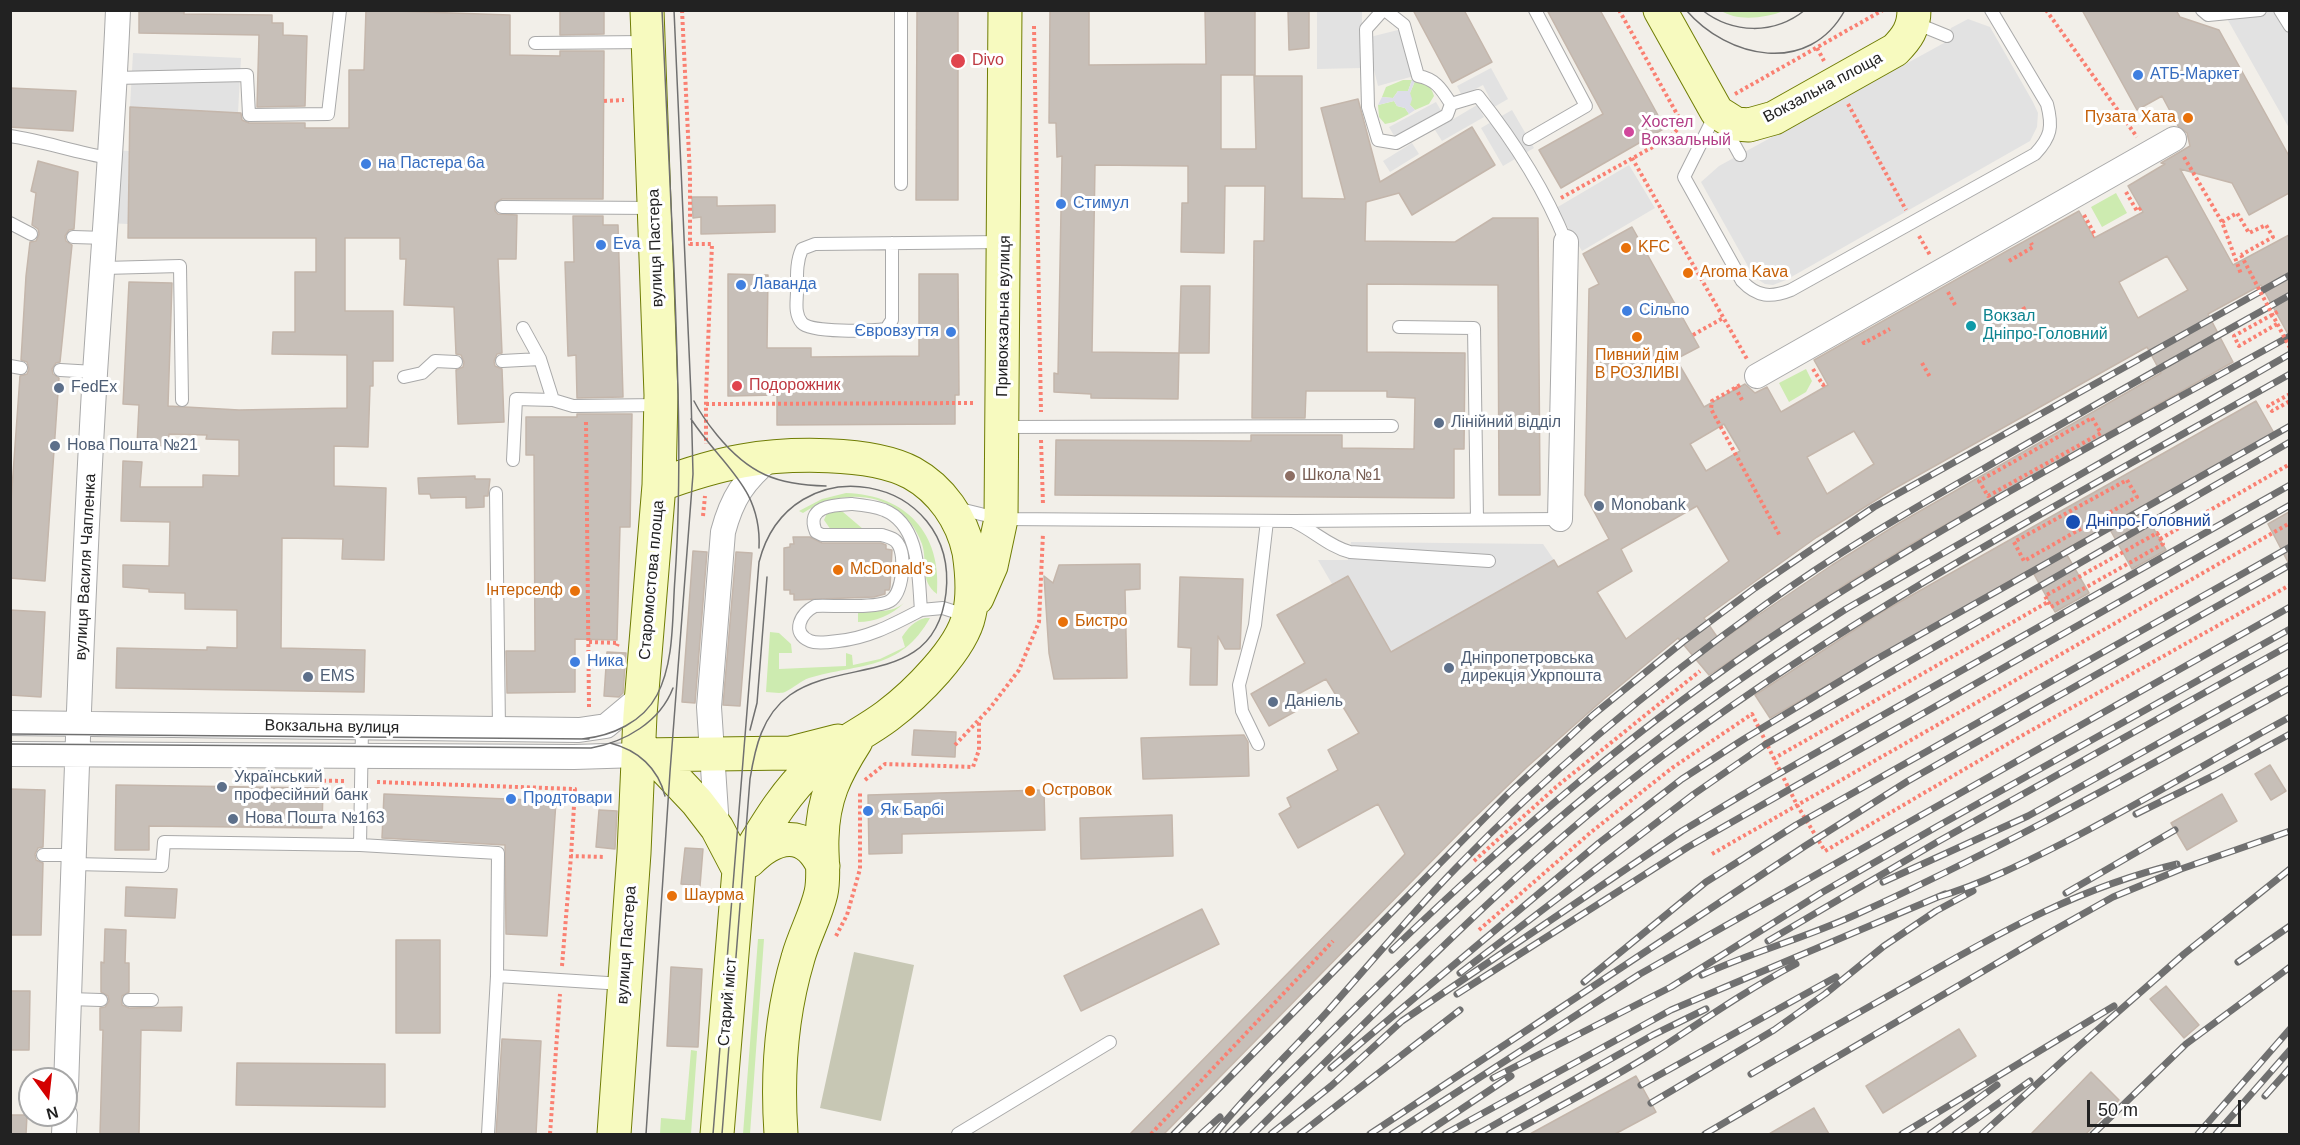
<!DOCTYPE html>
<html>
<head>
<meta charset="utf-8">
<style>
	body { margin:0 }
	#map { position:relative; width:2300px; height:1145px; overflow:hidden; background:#f2efe9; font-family:Arial,sans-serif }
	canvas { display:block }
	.frame { position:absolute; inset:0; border:12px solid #222; pointer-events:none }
	.north { position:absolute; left:18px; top:1067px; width:60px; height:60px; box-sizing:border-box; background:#fff; border:2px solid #a7a7a7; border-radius:50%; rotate:165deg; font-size:16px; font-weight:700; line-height:24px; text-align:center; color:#222 }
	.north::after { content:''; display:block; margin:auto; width:21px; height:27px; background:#d40000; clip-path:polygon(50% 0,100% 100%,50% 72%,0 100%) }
	.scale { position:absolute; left:2087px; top:1100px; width:154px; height:27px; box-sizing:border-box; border:3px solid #222; border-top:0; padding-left:8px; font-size:18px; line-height:21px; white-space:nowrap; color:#222; -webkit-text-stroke:4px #fff; paint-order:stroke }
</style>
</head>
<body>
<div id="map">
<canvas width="2300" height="1145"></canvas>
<div class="frame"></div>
<div class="north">N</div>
<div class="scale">50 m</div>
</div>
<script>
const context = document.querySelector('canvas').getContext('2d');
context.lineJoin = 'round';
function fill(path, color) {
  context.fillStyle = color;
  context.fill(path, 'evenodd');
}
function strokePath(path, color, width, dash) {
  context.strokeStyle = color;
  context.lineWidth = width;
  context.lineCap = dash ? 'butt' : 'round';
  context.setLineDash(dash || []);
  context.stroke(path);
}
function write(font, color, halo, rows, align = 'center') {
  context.font = font + ' Arial,sans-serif';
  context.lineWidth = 6;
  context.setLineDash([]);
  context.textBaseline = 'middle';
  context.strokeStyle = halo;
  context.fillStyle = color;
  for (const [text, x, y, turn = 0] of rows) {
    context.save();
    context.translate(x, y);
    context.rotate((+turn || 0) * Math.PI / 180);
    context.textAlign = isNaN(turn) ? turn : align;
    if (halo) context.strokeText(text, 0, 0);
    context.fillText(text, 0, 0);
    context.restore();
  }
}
fill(new Path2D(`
	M854,952l60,13 -33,156 -61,-13z`), '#c7c7b4');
fill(new Path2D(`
	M1720,10h64v1c-19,7 -47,11 -64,-1z
	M1403,80h9l-4,11h-10l-5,7 -11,-1 4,-10z
	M1415,81c10,2 16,4 19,15l-5,8 -14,6 -5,-5v-12z
	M1394,101l3,5 8,2 4,6 -15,8 -9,2 -6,-7 -1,-12z
	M2116,193l11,20 -25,14 -11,-20z
	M1806,369l6,12 -6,11 -17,10 -10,-19z
	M846,493c60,2 96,40 91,101 -18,-13 -9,-32 -15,-50 -19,-52 -77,-59 -119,-31l-4,-2 23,-12z
	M838,510l5,2 20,17v2l-32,-1 -7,-10 3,-7z
	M904,603c-12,12 -29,19 -46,19v-12c16,1 33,4 46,-7z
	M925,618h5c-30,53 -70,45 -121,60 -9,3 -15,10 -24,14 -5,2 -13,0 -19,0l4,-60 9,1 12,11 1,9h-13v16l67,-3v-13l6,2 1,10 27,-6 25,-12 -3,-10c6,-9 12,-16 23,-19z
	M758,939h6l-14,195h-7z
	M691,1050l6,1 -6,83h-31l1,-16 24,2z`), '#cdebb0');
fill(new Path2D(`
	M1317,11h45v57l-45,1z
	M2226,11h63v117l-64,-113z
	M1968,19l22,8 43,75 5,11 -1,14 -7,14 -244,139 -13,5 -8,-1 -11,-7 -53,-95 18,-16 225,-123 7,-15z
	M1402,29l12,47 -36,10 -12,-48z
	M133,53l108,5 -3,55 -108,-6z
	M1491,68l17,31 -14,8 -11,-22 -21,11 -5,-10z
	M1436,102l7,12 -47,25 -7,-12z
	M1477,105l7,12 -42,24 -7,-11z
	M1512,110l22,38 -31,18 -22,-38z
	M1412,143l7,11 -29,18 -7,-11z
	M111,150l18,1 -1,73 -21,-1z
	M1629,165l26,43 -73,43 -26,-43z
	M1351,542l192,2 11,16 -164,93 -42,-77 -16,8 -14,-24h30z`), '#e2e2e2');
fill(new Path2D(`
	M1412,80l3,1 -5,12 2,6 -2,6 5,5 -6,4 -4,-6 -8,-2 -3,-5 -16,4 4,-8 11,1 5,-7h10z`), '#dddde8');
const building = new Path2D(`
	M139,10h45v4l88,1v8h11v12l24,1 -2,70 -48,1 2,-72 -120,-2z
	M366,10l144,5v40l50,1v-5h44l-1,148h-101l-7,4v8l3,3 19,1 -1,44h-18l4,94 -5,1 -3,7 1,5 7,3 2,53 -46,2 -2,-54 7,-3 1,-5 -3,-7 -5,-1 -2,-47 -50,-2 2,-46h-6v-21h-55v73h48v50h-20v25h-3l-2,61 -34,-1v40l52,2 -2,72 -42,-1 1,-20 -61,-1 -1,110 84,2 -1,42 -248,-4 1,-40 90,2v-3l30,1v-38l-52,-1v-16l-36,-1v-3l-26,-2v-22l46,1 1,-44 -49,-1 2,-60 19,1 -2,25h63v-12l36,1v-36l-33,-1 1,-4 -38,-1 -1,12 -31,-1 2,-40 -16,-1 6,-122 43,1 -4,123 71,4 108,-2v-53l-75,-1 1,-22h22v-60h21v-34h-188l2,-131 111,6 1,7 7,3h56v5h44v-58h15z
	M560,10h44v24l-44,1z
	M917,10h41v190h-42z
	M1050,10h39v55l117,-1 -1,-54h50v65h-34v74h35l-2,-73h48v122l43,1 -24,-91 37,-9 22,83 92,-55 23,38 -83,50 -13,-22 -33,9 -1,39 90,1 38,-24h45l2,277h-41l-1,-210 -131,-1v68l98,1 -1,96h-10v49l-399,-3 1,-55 195,1v-6h91v13l72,1 1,-51 -28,-1v-6h-81l-1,27h-53l2,-177h10l1,-55h-40l-1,67 -43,-1 1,-49h6v-37l-93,-1 -3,187 87,1 -1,46 -87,-1v-4l-37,-2v-19l4,1 4,-218 -5,1 -1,-34h-7z
	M1288,10h21v38l-20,2z
	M1413,10h51l28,52 -40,21z
	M1547,10h53l65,118 -104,60 -22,-38 64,-36z
	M2082,10h94l4,7 39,13 70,126v37l-40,22 -17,-32 -52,-14 53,96 56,-30v101l-28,-51 -53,29 25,48 -320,181 -67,41 -137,91 -31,-37 -74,61 -77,68 -57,55 -306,312h-34l275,-280 -27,-50 -80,44 -19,-34 12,-7 -4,-9 51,-28 -10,-20 31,-17 -33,-54 -37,20 7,12 -27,15 -18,-32 54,-31 -28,-48 71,-39 43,76 163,-92 4,7 51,-28 -24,-44 4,-206 10,-5 -16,-30 49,-27 67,120 -23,12 28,48 41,-23 10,9 12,-6 14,25 47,-27 -14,-25 191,-108 74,-41 15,27 49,-26 -15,-26 37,-22 -4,-1 29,-17 -3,-13 -9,-7 -16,-30 -25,14zM2167,256l21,34 -50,28 -19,-36zM2147,347l14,26 -260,149 -69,43 -112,76 -16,-23 113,-81 75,-47zM1724,424l16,27 -34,20 -16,-27zM1854,431l20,33 -47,30 -20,-37zM1697,506l32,55 -103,78 -29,-47 35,-21 -11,-22z
	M10,88l66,3 -3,40 -63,-4z
	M38,161l40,11 -4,57 -5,1 -4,6 1,5 6,4 -12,117 -4,1 -4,6 1,5 6,4 -14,203 -35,-3v-62l10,-140 7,-2 2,-5 -2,-7 -6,-2 5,-84 4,-34 6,-1 3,-7 -1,-5 -6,-4 4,-32 -5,-2z
	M692,197h25v9l58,-1v27l-74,2v-17l-8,1z
	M573,216h30v9h15l5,172 -46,1 -1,-43 -8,1 -3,-94h9z
	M728,274l40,1 -1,73h44v9l108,-1v-82h39l1,121h-4v29l-178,1v-30l-49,1z
	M1181,286h29l-1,67h-30z
	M2256,401l18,32 -133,74 25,43 -34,19 -24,-43 -44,24 25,43 -34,19 -24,-43 -261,149 -15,-23 127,-83z
	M577,414h55l-2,113h-10l-3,113 -42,-1v53l-68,1 -1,-42h29l-1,-196h-8v-38h51z
	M475,476v3h15l-2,17h-4v11l-18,1v-11l-35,1 -1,-4h-11l-1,-16z
	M2289,512v52l-21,-40z
	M793,537h17l12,6h59l5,2v4l6,1 -2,37 -1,3h-4v4l-11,3 -80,3v-6h-4v-4h-6v-42l6,-1v-3h4z
	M693,551l14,1 -12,151 -13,-1z
	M736,552l16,1 -12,153 -17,-1z
	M1140,564v25l-15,1 2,88 -73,1 -5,-26 -5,-77 9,7 6,-18z
	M1180,577l63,2 -3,70h-15l-7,-13 -1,49h-27l1,-37 -13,-1z
	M10,610l35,2 -4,85 -31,-2z
	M607,652l19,1 -3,40 -4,4 -15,-1z
	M914,730l42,2 -1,25 -43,-2z
	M1244,735l4,7 1,34 -106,3 -2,-41z
	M2270,765l16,26 -15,9 -16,-26z
	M116,785l207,3 -1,40 -173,-2v24h-34z
	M10,789l35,1 -2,57 -5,1 -3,6 1,6 7,3 -2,72h-31z
	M1044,790l1,40 -143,4v19l-33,1 -1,-59z
	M384,794l172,7 -9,135 -41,-2 -1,-89 -123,-7z
	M2222,794l15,27 -50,29 -16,-27z
	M599,810l18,1 -2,38 -19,-2z
	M1172,815l1,41 -92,3 -1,-41z
	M685,848l18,1 -3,37 -19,-2z
	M126,887l51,2 -2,29 -50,-2z
	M1202,909l17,35 -138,67 -17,-35z
	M105,929l21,1 -1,33h4v29l-7,4v9l7,3 53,-1 -1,24 -40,-1 -2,104h-39l3,-104h-3v-22l5,-1 4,-6 -1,-5 -7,-4v-30l3,1z
	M396,940h44v93h-44z
	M671,967l31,2 -4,78 -31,-1z
	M2166,986l33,39 -15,13 -34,-39z
	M10,991h20l-1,59h-19z
	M1959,1029l17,27 -93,57 -17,-27z
	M502,1039l39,2 -5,93h-40z
	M237,1063l148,1v43l-149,-2z
	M2091,1072l28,28 -33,34h-55z
	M1636,1076l20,36 -41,22h-85z
	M1814,1108l15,26h-60z
	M10,1115h17l-1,19h-16z`);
fill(building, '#c7bfb8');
strokePath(building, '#c4b6ab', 1.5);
const lane = new Path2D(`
	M901,10v174
	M1383,10l-17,19 2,78 10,33 18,3 51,-28 4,-11c-9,-14 -15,-25 -33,-28l-14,-51 -19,-15
	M2202,10l6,5 52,-5
	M2280,10l10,16
	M1915,23l32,13
	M535,43l112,-1
	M115,78l132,-3 2,40 79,-1 12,-104
	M1451,104l27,-8c35,44 67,94 88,146
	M1716,113l-32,64 58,104c15,16 29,17 49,9l244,-136c16,-17 18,-27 12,-50l-56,-94
	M1724,126l16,29
	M10,136c34,5 66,17 100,22
	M1529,139l57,-33 -51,-96
	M502,207l152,1
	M10,223l21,11
	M73,237l33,1
	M892,243v77l-6,9c-15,2 -75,4 -84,-6 -8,-9 -5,-22 -5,-32 0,-15 -1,-29 5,-42l13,-5 188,-2
	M104,268l76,-2 2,134
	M1399,327l75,1 3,191
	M523,328l17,31 13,41 20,6 87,-1
	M502,361l38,-2
	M10,366l11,2
	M60,370l35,2
	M404,377l18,-4 13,-12 21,1
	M1004,427l388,-1
	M513,460l3,-61 37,1
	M496,493l3,236
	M852,504c10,1 21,2 32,6 37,15 34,67 37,100 -27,14 -52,28 -83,31 -8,1 -21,3 -28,0 -20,-8 -9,-28 5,-35 16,-1 62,3 75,-5 13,-8 16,-45 8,-57 -3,-6 -10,-7 -16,-9h-60l-6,-3c-11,-26 17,-27 36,-28z
	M956,508l45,11 293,2 266,-2
	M1295,522c19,9 35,25 55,30l139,9
	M921,610l22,-2 25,8
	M1258,744l-16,-33 -3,-26 16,-60 12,-104
	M360,845l2,-117
	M43,855h31
	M74,864l88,2 2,-24 196,3 138,8 -1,123
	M69,999l32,1
	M129,1000h23
	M488,1134l9,-158 126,8
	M958,1134l152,-92`);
const street = new Path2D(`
	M1757,376l417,-237
	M1560,519l6,-277
	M10,723l569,7 27,-4 36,-30
	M10,754l564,3 65,-2
	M717,828l-8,-121 14,-175c9,-34 21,-52 48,-74
	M66,1088c8,-238 15,-477 29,-715 8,-121 18,-241 23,-363
	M64,1134l1,-19`);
const secondary = new Path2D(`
	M1660,10l57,102 19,12 13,1 25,-7 121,-68c12,-12 19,-22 19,-40
	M659,485c27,-10 55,-19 83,-24 45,-8 129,-10 170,12 29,16 50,46 57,79 3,20 5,43 0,63 -7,34 -54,80 -82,101 -24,18 -52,30 -74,51 -32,29 -52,68 -74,103
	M977,598l14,-32 10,-47 4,-509
	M639,755l22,9 36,38 20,26 22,42 -22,264
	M639,755l152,-2 47,-12
	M749,861c26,-26 56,-33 74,5
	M614,1134l20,-281 6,-138 19,-230 2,-90 -14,-385
	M781,1134c-4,-58 0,-119 17,-176 6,-22 18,-43 23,-65 4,-18 0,-36 1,-55 1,-40 13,-64 34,-97`);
strokePath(lane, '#a9a9a9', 14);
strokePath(street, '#a9a9a9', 26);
strokePath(secondary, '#707d05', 35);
strokePath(new Path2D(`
	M682,10l8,166v68h22l-6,151v49
	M1619,10l63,113
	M2046,10l91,127
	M1034,26l7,386
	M1817,48l7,13
	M1735,94l148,-84
	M604,101l20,-1
	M1848,104l58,106
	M2184,157l38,65 19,52
	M1632,158l115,201
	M2126,192l11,19 4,-3
	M1561,198l106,-59c10,-7 14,-16 24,-22
	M2084,215l11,20 -2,1
	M2222,222l15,-9 12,20 17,-8 7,12 -32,18
	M1919,236l11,19
	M2009,261l24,-14 -2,-4
	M1948,292l7,13
	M2023,307l7,12
	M2277,324l-38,22 -5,-10 45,-25
	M1693,335l30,-17
	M1863,341l1,2 26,-14
	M1922,363l8,14
	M1813,369l10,16 4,-2
	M1740,385l-28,16 -1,8 69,127
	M1735,387l7,13
	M2290,394l-22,12 4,5 18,-10
	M706,404l270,-1
	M2092,418l9,15 -113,63 -9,-15z
	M586,422l3,286
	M1041,440l2,65
	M2127,480l10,17 -113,64 -10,-19z
	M703,516l2,-20
	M2157,533l6,11 -112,63 -6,-11z
	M2160,539l130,-75
	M589,642l29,1 -1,3
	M955,745l35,-37 29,-38 20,-48 4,-89
	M1773,759l275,-157
	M275,780l70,1
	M865,780l20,-16 88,3 6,-17v-29
	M377,782l198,7 -4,67 33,1
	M1712,854l578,-331
	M1474,861l82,-74 144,-116
	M1479,930l111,-97 82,-65 80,-54 45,91 28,46 191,-112 274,-154
	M836,936l11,-21 13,-46v-77
	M562,966l9,-110
	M550,1134l10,-140
	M1151,1134l182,-193`), '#fa8072', 4, [3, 3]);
strokePath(lane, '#fff', 12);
strokePath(street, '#fff', 24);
strokePath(secondary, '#f7fabf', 33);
strokePath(new Path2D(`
	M1686,10c42,49 123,66 159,0
	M1702,10c31,24 72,25 103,0
	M694,401c6,12 14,23 23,34 32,39 60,50 109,51
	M691,419c30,46 71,68 68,129
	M750,730l7,-27 10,-126
	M10,734l579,5
	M582,739c30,-3 61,-17 75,-44 18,-34 15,-80 18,-117 7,-103 3,-205 -1,-309 -4,-86 -8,-172 -12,-259
	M610,743c28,7 48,25 55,53
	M10,744l581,4c34,-6 69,-26 82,-60
	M646,1134l24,-362 23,-298 -2,-79 -17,-385
	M713,1134l46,-572c31,-120 200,-88 187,31 -11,94 -102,64 -156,102 -28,20 -35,53 -40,84l-28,355`), '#707070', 1.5);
const rail = new Path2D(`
	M2136,814l79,-39 75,-41
	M1883,882l145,-66 262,-146
	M2066,893l109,-63
	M1938,897c44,-13 88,-35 129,-56 76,-39 148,-83 223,-124
	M1768,941l171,-100 351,-196
	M1392,950c121,-116 249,-227 390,-320 163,-108 337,-199 508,-294
	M2238,962l52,-36
	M1460,973l234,-179 72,-50 524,-302
	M1702,975c50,-23 103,-37 153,-60 149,-67 291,-148 435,-227
	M1584,982l122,-100 90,-57 494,-278
	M1457,994l231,-147 602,-342
	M1331,1068l268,-225 83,-64 62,-40 131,-79 415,-234
	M1751,1074c57,-33 114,-65 171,-97 84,-48 160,-90 255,-113
	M1493,1078l178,-91 150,-94 117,-67 352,-197
	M1641,1085l195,-108
	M2265,1096l25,-28
	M1651,1103l123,-73 51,-36 59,-48 52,-35 37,-20
	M1174,1134l334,-340 85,-79 91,-74 71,-53 119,-81 416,-232
	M1201,1134l19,-17
	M1215,1134c34,-43 75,-81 112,-122 43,-48 84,-98 129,-144 94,-97 200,-185 310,-264 69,-50 143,-93 217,-135 102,-59 204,-116 307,-174
	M1228,1134c112,-110 222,-224 342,-325 87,-73 180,-139 276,-200l444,-255
	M1253,1134c135,-133 267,-273 420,-386 193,-143 408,-256 617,-374
	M1271,1134l60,-48 71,-65 280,-190 77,-46 531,-300
	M1300,1134l160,-124
	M1370,1134l435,-288 103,-65 382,-216
	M1392,1134l248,-160 650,-367
	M1424,1134l87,-58
	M1445,1134l226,-124 274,-116
	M1478,1134l175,-99 53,-26
	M1509,1134c52,-28 105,-56 155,-88 44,-29 86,-58 132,-82
	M1705,1134l335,-196 73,-41 68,-28 109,-38
	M1902,1134l212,-128
	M1930,1134l67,-49
	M1955,1134l75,-53
	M1982,1134l88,-80 114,-100 106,-85
	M2093,1134l93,-90 104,-77
	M2198,1134l92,-105
	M2216,1134l74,-84`);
strokePath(rail, '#707070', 7);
strokePath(rail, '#fff', 4.5, [14]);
strokePath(new Path2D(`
	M2241,255l49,93`), '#fa8072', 4, [3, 3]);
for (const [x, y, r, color] of [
	[958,61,8,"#e0444e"],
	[2138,75,6,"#3f7fe0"],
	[2188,118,6,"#e8710a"],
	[1629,132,6,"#d1479c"],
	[366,164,6,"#3f7fe0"],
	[1061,204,6,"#3f7fe0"],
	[601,245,6,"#3f7fe0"],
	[1626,248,6,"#e8710a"],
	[1688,273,6,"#e8710a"],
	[741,285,6,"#3f7fe0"],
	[1627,311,6,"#3f7fe0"],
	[1971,326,6,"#0f9aa8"],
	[951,332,6,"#3f7fe0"],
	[1637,337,6,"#e8710a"],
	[737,386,6,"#e0444e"],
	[59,388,6,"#5c6f8a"],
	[1439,423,6,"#5c6f8a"],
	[55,446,6,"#5c6f8a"],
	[1290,476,6,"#8d6e63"],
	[1599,506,6,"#5c6f8a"],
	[2073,522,8,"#1a4fb4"],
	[838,570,6,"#e8710a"],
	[575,591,6,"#e8710a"],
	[1063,622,6,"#e8710a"],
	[575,662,6,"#3f7fe0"],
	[1449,668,6,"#5c6f8a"],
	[308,677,6,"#5c6f8a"],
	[1273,702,6,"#5c6f8a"],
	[222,787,6,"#5c6f8a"],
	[1030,791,6,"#e8710a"],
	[511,799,6,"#3f7fe0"],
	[868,811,6,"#3f7fe0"],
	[233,819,6,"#5c6f8a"],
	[672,896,6,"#e8710a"]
]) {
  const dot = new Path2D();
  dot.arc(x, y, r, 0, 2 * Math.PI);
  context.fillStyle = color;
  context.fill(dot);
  strokePath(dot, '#fff', 2);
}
write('16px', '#be3a42', '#fff', [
	["Divo",972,61],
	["Подорожник",749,386]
], 'left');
write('16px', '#366cbe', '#fff', [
	["АТБ-Маркет",2150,75],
	["на Пастера 6а",378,164],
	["Стимул",1073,204],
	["Eva",613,245],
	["Лаванда",753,285],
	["Сільпо",1639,311],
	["Євровзуття",939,332,"right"],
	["Ника",587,662],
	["Продтовари",523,799],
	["Як Барбі",880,811]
], 'left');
write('16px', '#222', '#fff', [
	["Вокзальна площа",1823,88,-28],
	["вулиця Пастера",656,248,-92],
	["Привокзальна вулиця",1004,316,-89],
	["вулиця Василя Чапленка",86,567,-87],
	["Старомостова площа",652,580,-85],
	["Вокзальна вулиця",332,727,1],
	["вулиця Пастера",627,945,-86],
	["Старий міст",728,1002,-85]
]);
write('16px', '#c56008', '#fff', [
	["Пузата Хата",2176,118,"right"],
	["KFC",1638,248],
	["Aroma Kava",1700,273],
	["Пивний дім",1637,356,"center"],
	["В РОЗЛИВІ",1637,374,"center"],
	["McDonald's",850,570],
	["Інтерселф",563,591,"right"],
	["Бистро",1075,622],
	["Островок",1042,791],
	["Шаурма",684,896]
], 'left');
write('16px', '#b23c85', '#fff', [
	["Хостел",1641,123],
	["Вокзальный",1641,141]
], 'left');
write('16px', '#0d838f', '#fff', [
	["Вокзал",1983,317],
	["Днiпро-Головний",1983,335]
], 'left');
write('16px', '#4e5e75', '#fff', [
	["FedEx",71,388],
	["Лінійний відділ",1451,423],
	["Нова Пошта №21",67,446],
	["Monobank",1611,506],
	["Дніпропетровська",1461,659],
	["дирекція Укрпошта",1461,677],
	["EMS",320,677],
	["Даніель",1285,702],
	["Український",234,778],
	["професійний банк",234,796],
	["Нова Пошта №163",245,819]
], 'left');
write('16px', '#785e54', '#fff', [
	["Школа №1",1302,476]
], 'left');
write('16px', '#164399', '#fff', [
	["Дніпро-Головний",2086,522]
], 'left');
</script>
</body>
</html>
